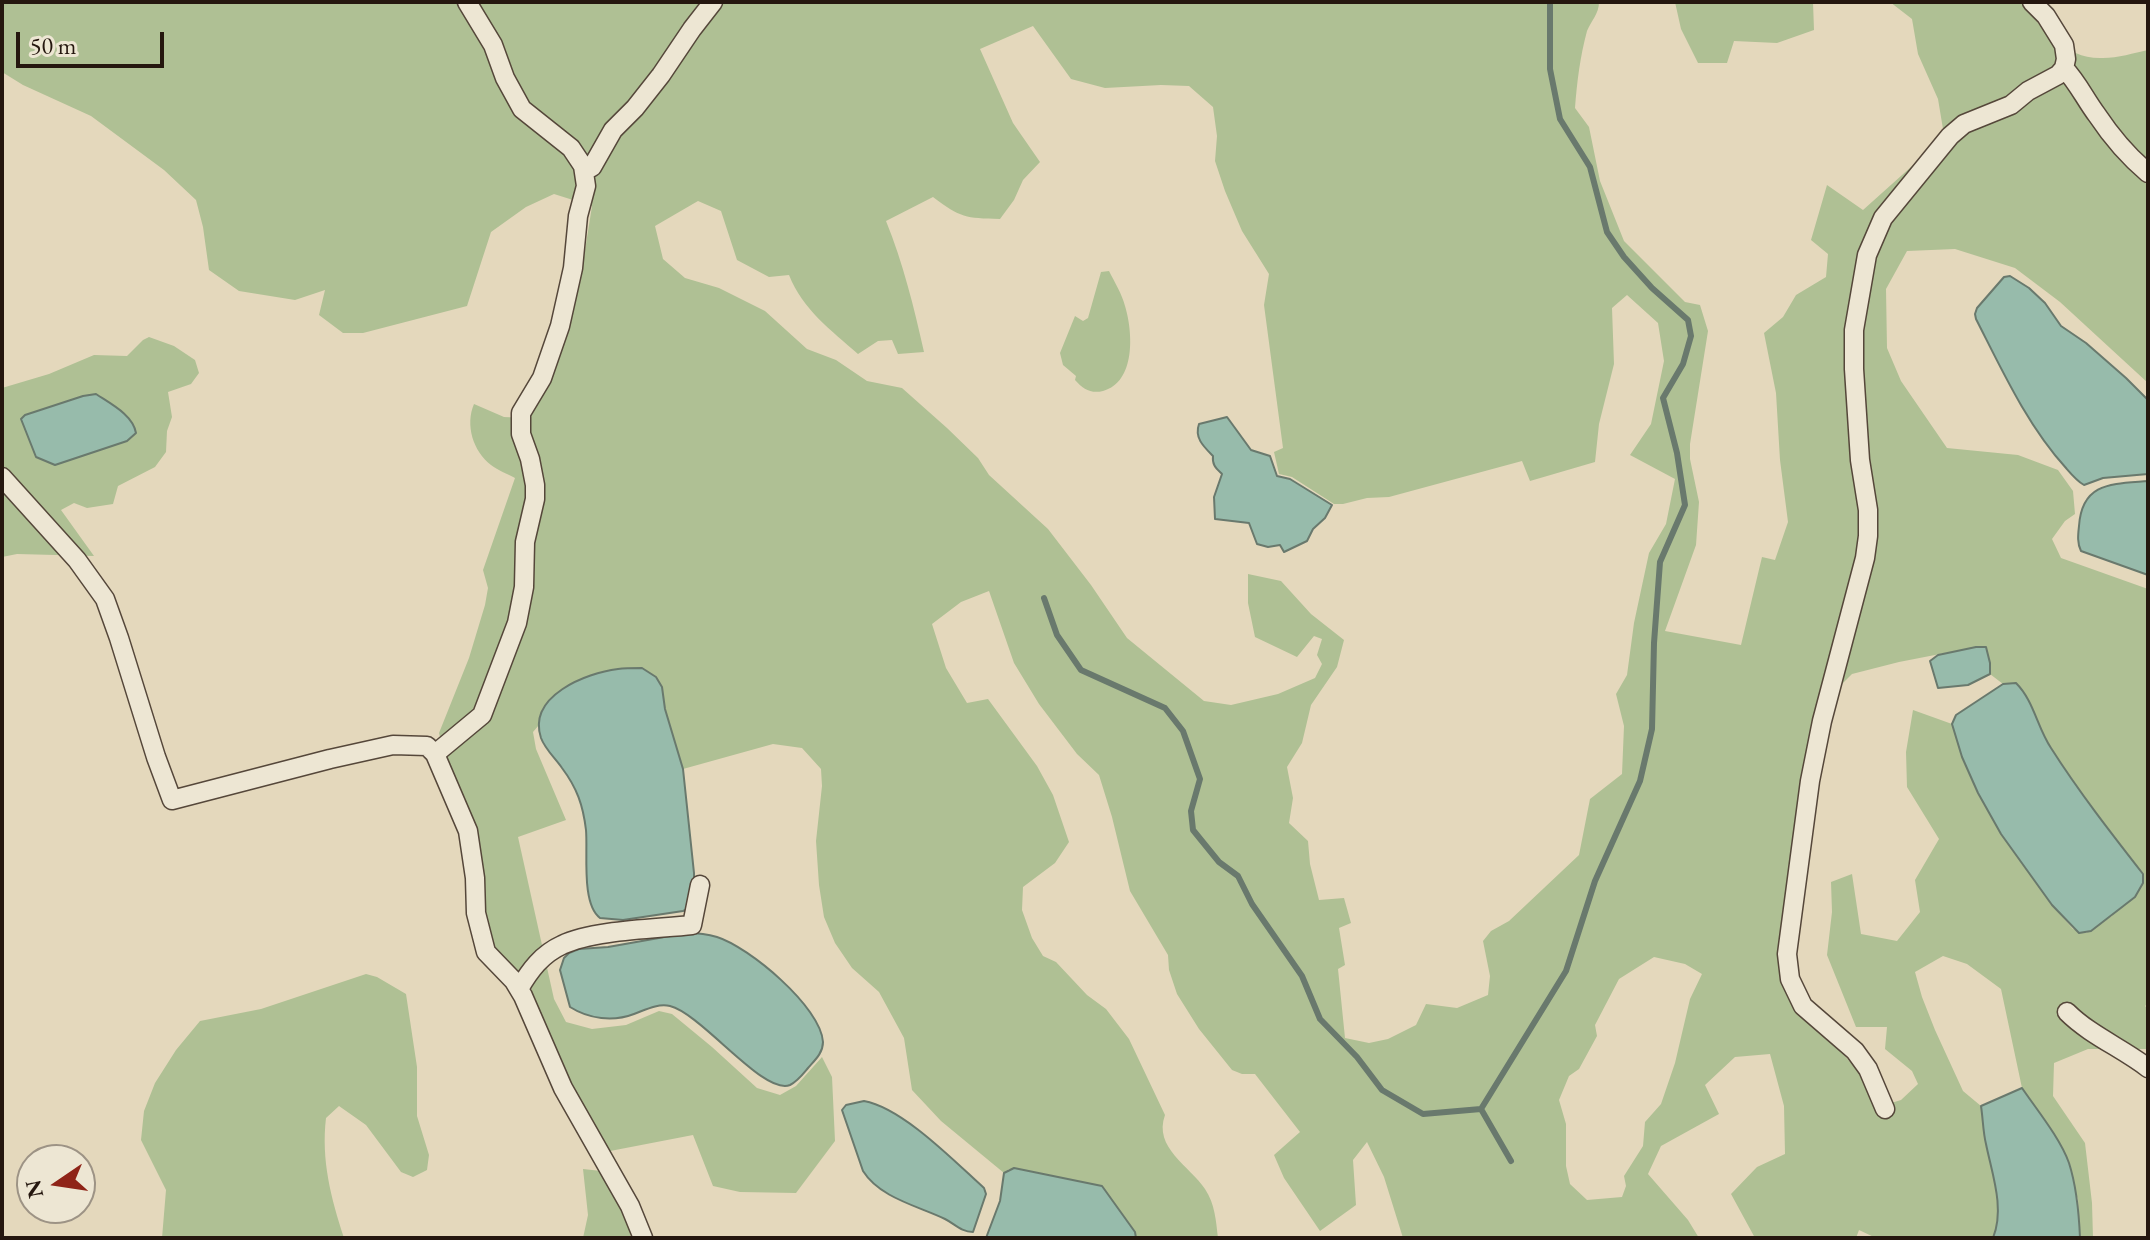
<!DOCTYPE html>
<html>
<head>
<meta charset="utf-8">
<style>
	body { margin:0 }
	#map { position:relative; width:2150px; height:1240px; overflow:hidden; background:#e4d8bc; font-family:"EB Garamond",serif }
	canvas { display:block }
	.frame { position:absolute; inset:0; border:4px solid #25170f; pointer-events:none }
	.north { position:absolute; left:16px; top:1144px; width:80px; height:80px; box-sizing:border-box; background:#ede6d3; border:2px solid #9d9385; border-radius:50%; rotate:257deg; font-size:22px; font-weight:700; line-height:32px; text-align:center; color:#25170f }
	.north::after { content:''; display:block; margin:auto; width:28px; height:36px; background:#8f2418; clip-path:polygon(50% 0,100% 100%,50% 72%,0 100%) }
	.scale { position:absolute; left:16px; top:32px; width:148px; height:36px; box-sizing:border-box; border:4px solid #25170f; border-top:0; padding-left:10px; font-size:24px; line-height:28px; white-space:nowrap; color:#25170f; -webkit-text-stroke:6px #ede6d3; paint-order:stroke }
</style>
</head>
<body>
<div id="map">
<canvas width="2150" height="1240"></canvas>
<div class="frame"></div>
<div class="north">N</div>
<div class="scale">50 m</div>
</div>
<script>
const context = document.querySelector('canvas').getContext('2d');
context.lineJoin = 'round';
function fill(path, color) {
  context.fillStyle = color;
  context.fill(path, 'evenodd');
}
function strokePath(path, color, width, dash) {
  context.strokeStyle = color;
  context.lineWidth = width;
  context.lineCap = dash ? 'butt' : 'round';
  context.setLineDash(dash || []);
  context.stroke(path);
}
fill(new Path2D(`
	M2,2h1597c0,12 -8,19 -12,29 -7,26 -10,51 -12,77l14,19 11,54 24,60 61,61 15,3 8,26 -18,113v15l9,43 -3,43 -31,86 76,14 21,-88 13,3 13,-38 -8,-62 -4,-67 -12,-60 19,-16 13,-22 30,-18 2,-23 -17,-14 16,-55 36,25 58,-52 22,-29 -5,-30 -20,-45 -6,-35 -22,-17h132c19,27 45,58 81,56 15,0 31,-5 45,-8v333l-88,-81 -45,-34 -60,-19 -48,2 -21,38 1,59 14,33 46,67 71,7 40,15 15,21 2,23 -10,7 -13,18 9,19 87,31v414l-3,3 3,3v40h-60l-34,14 -1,33 32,47 7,60 1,35h-13l-2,-39 -29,-71 -27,-40 -21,-99 -34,-25 -24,-8 -28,16 7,25 13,33 28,61 18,15c2,13 2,26 5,38 6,30 19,64 7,94h-117l-17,-8 -3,8h-101l-24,-44 26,-27 28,-13 -1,-48 -14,-52 -35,3 -30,28 14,29 -58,32 -13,28 40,46 11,18h-296l-19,-61 -17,-35 -14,18 3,45 -36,26 -36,-53 -10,-23 26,-23 -45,-58h-13l-10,-4 -33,-41 -22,-35 -8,-24 -1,-15 -38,-64 -18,-74 -13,-42 -22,-21 -38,-50 -25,-41 -25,-72 -28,11 -29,22 14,44 21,35 21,-4 49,67 16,29 16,47 -14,21 -32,24 -1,23 10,28 11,18 13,6 31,33 19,14 23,30 36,76c-12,33 25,51 40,74 10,15 11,32 13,49h-82l-1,-6 -33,-46 -93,-17 -5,4 -63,-52 -29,-31 -8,-52 -25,-46 -27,-24 -17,-25 -11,-26 -5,-32 -3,-44 6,-55 -1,-17 -19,-21 -29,-4 -90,25 -18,-60 -3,-22 -123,33v5l-6,7 3,17 30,71 -48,17 36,162 12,23 26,7 34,-4 33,-14 13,3 40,33 45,41 23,7 16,-9 26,-29 10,20 3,64 -39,52 -56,-1 -27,-6 -20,-51 -88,17 -61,-113 -14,-55 -38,-36 -6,-20 -4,-59 -35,-103 -8,-33 30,-75 16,-53 3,-17 -5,-18 32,-92c-7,-4 -18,-8 -24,-13 -18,-14 -26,-40 -17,-61l30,13 22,1 35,-78 19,-58 12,-76 -38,-12 -28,13 -35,25 -24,74 -104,27h-20l-24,-18 6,-25 -30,10 -56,-9 -30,-21 -6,-43 -7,-27 -32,-30 -73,-54 -68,-31 -21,-13zM1033,26l38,53 34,9 56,-3 28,1 24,21 4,29 -2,25 10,30 17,40 27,43 -5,31 19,143 -9,4 5,22 13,3 42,27h9l24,-6 22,-1 133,-36 8,20 65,-19 4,-38 15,-60 -2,-56 15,-13 31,28 6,38 -13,63 -21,31 45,24 -9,45 -17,29 -15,70 -7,52 -11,19 8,32 -2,48 -32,25 -11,56 -70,66 -18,10 -8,10 7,35 -2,19 -31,13 -31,-4 -10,21 -28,14 -19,4 -24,-5 -7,-69 7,-4 -6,-37 12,-5 -7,-25 -25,2 -9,-36 -2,-23 -19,-18 4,-25 -6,-31 15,-24 9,-38 26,-38 7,-27 -33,-26 -30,-33 -33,-7v29l7,34 42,20 17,-21 8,3 -5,16 5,9 -7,14 -37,16 -47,11 -27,-4 -77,-63 -36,-53 -43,-56 -59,-54 -11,-17 -31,-30 -45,-40 -35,-7 -31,-21 -29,-11 -42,-38 -46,-23 -34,-10 -22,-19 -8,-33 43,-25 23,10 16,49 32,17 20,-2c14,35 42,55 69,79l20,-13 14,-1 6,14 26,-2c-10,-45 -21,-89 -38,-131l47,-24c28,21 32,21 67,22l14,-19 9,-20 17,-18 -27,-39 -33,-74zM1976,647l14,16v11l13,10h13c18,17 21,43 35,64 28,44 60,85 92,126l-31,42 -26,17 -13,-4 -21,-24 -51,-71 -23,-41 -16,-35 -10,-34 -39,-14 -7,42 1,35 32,52 -24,41 5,32 -23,29 -36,-7 -9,-60 -21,8 1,30 -5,43 29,72h31l-2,22 27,22 6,13 -17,16 -23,7 -11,-26 -63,-71 -22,-74 52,-244 18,-18 47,-12zM1654,957l31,7 17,10 -12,25 -15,64 -14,41 -16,18 -2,24 -19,30 2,10 -4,11 -35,3 -17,-16 -4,-18v-42l-7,-24 10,-24 10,-7 18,-33 -2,-11 24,-46z
	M1675,2h138l1,28 -37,13 -43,-2 -7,22h-29l-17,-34z
	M1109,271c6,12 13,23 16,35 8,26 11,76 -22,85 -12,3 -20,-2 -28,-11l1,-4 -13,-11 -3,-12 15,-37 8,5 5,-3 13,-46z
	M149,337l25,9 21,14 4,13 -8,11 -23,8 4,25 -5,14 -1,21 -11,15 -37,19 -5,18 -26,4 -13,-5 -13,7 33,46 -77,-2 -15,3v-169l47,-14 45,-19 33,1 16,-16z
	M366,974l11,3 29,17 11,73v49l12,39 -2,15 -14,7 -12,-5 -35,-47 -27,-19 -13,12c-5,42 5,80 18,120h-182l4,-48 -25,-50 3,-29 11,-28 21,-33 24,-29 61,-12z
	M583,1169l18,2 27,53 3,14h-48l5,-23z`), '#afc094');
const water = new Path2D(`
	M2010,276l19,12 16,15 16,23 25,17 40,35 22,22v74l-45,4 -19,7c-7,-4 -12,-10 -18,-17 -39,-43 -64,-98 -90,-149l-1,-5 2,-6 27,-31z
	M96,394c15,10 37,21 40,39l-9,8 -72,24 -19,-8 -15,-38 4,-4 58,-19z
	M1227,417l24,33 19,6 7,20 13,3 42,26 -7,13 -12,11 -6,12 -23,11 -4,-7 -12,2 -11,-3 -8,-21 -34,-4 -1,-22 8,-23c-6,-6 -10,-9 -9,-18 -9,-9 -19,-18 -14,-32z
	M2148,481v94l-67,-24c-4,-8 -3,-16 -2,-25 3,-44 33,-42 69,-45z
	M1976,647h10l4,16v11l-22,11 -30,3 -8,-27 8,-6z
	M642,668l14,9 6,10 3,22 18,60 11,104v19l-6,17 -5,2 -60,9 -23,-2c-19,-14 -12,-66 -14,-88 -3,-25 -9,-42 -24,-62 -7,-10 -17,-19 -21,-30 -14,-42 45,-65 77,-69 7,-1 16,-1 24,-1z
	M2016,683c18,18 21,44 35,65 28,44 60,85 92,126v9l-8,14 -44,34 -12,2 -27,-28 -51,-71 -23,-41 -16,-36 -10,-33 4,-9 47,-31z
	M687,933c10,0 20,1 30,4 32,10 104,70 106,105 0,11 -8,18 -15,26 -5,6 -10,13 -18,17 -26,11 -88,-71 -120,-79 -12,-3 -25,4 -36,8 -21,8 -45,5 -64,-7l-10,-37 4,-12 5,-5 10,-4 29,-2z
	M2022,1088c15,22 38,50 47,75 8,25 10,50 11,75h-87c12,-30 -1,-64 -7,-94 -3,-12 -3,-25 -5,-38z
	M864,1101c39,7 91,61 120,87l2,6 -13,38c-12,0 -18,-8 -28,-13 -27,-13 -65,-21 -82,-48l-21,-61 4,-5z
	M1014,1168l88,18 33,46 1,6h-150l14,-37 4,-28z`);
fill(water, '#97bbab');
strokePath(water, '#69796d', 2);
strokePath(new Path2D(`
	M1044,598l13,37 24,35 84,38 18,23 17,48 -9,32 2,19 26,32 19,14 14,28 50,72 18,43 37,38 25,33 41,24 58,-5 30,52
	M1481,1109l85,-138 29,-90 45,-100 12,-52 2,-86 6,-81 25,-57 -8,-52 -14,-55 20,-34 8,-28 -3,-16 -36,-32 -28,-31 -17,-25 -17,-65 -30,-48 -10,-50v-67`), '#69796d', 6);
const minor = new Path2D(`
	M467,2l26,43 12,33 17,31 49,39 12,18 3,20 -8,30 -5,52 -13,58 -18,52 -21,35v21l9,25 5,26v14l-10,43 -1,45 -7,36 -35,92 -47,39 33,77 7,47 1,35 10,39 28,29 9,15 40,92 67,118 13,32
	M2064,68c14,15 21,31 33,47 14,21 32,42 51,58
	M585,171l7,-4 21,-37 22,-22 26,-33 31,-46 21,-27
	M2,477l75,83 28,39 14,39 37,119 16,43 158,-41 63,-14 34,1 8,8
	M519,989c11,-19 23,-35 43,-44 31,-15 94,-16 130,-20l8,-40
	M2067,1012c23,23 55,36 81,56
	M1885,1109l-17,-40 -13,-18 -52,-45 -13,-27 -3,-25 23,-173 12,-60 43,-163 3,-22v-26l-8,-50 -6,-91v-39l13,-75 16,-37 67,-82 14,-12 47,-19 17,-14 30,-16 6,-7 2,-9 -2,-14 -18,-29 -14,-14`);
strokePath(minor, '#55473a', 21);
strokePath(minor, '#ede6d3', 18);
</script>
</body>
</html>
